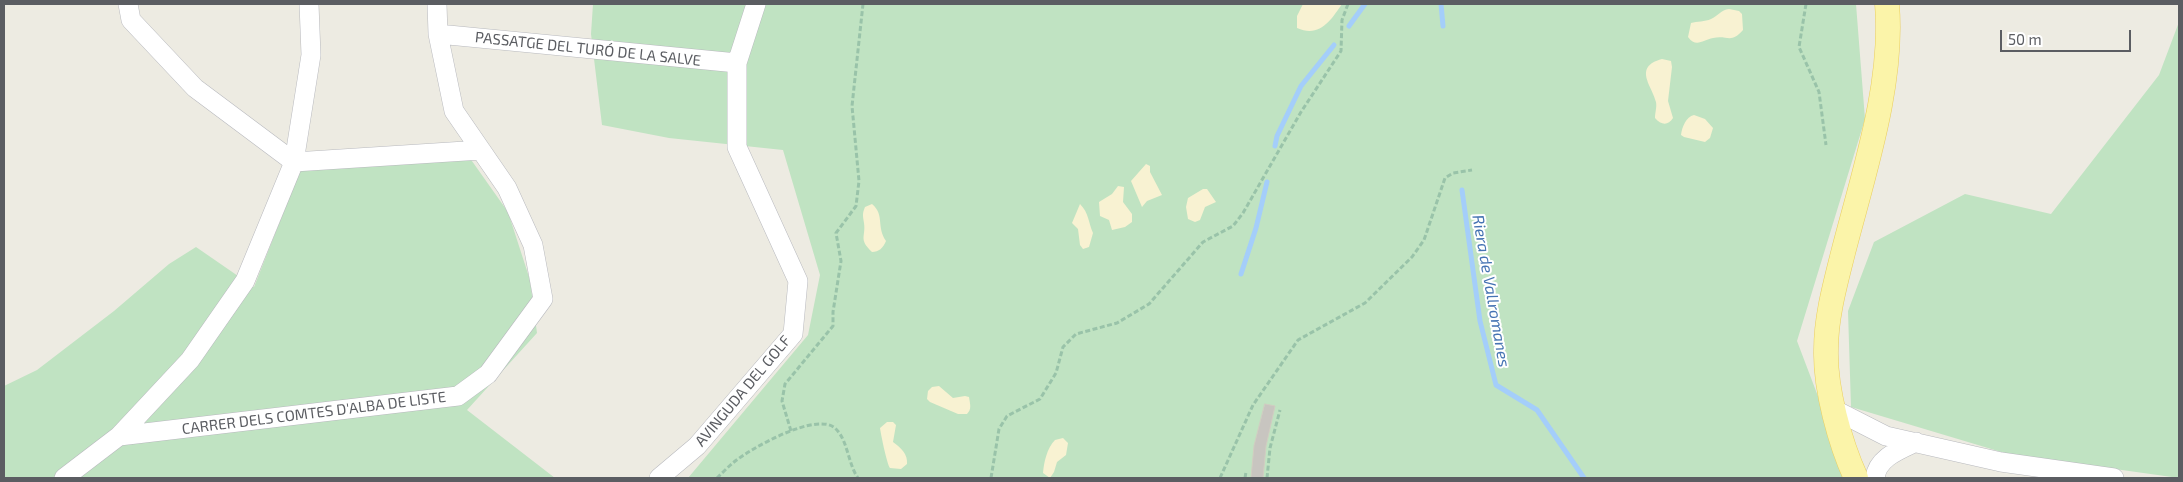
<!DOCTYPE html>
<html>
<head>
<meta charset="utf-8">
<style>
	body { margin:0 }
	#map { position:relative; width:2183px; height:482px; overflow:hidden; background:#edebe2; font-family:"Exo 2",sans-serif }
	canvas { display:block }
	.frame { position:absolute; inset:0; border:5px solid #5b5d62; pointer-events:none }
	.scale { position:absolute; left:2000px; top:30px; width:131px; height:22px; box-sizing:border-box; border:2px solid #5b5d62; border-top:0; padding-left:6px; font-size:15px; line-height:18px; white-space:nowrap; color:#5b5d62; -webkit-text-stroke:4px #fff; paint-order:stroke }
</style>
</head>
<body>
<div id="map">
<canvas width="2183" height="482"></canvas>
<div class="frame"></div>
<div class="scale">50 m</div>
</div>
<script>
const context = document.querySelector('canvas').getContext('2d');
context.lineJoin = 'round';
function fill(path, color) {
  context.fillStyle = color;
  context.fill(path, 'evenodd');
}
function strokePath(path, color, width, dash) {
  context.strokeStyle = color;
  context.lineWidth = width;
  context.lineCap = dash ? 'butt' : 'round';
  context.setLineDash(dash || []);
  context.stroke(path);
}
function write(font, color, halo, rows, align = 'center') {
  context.font = font + ' "Exo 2",sans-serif';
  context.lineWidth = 4;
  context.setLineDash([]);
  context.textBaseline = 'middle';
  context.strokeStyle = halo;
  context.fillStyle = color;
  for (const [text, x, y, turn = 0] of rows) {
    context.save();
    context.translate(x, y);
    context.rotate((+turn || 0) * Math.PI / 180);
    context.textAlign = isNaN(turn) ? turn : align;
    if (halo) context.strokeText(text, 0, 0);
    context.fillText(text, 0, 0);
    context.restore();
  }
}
fill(new Path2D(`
	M593,4h1263l9,115 -68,222 52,137h-1161l120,-143 12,-60 -37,-125 -114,-12 -67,-13 -11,-91z
	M2179,22v456l-171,-24 -157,-47 -3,-96 26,-69 91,-48 86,20 108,-139z
	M467,154l41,58 22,68 7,53 -70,77 88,68h-551v-92l33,-16 77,-59 55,-47 27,-17 58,40 47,-119z`), '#c0e3c2');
fill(new Path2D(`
	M1303,4h39c-11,16 -22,34 -45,24v-12z
	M1729,9l10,2 3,3 1,16c-12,14 -15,5 -30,8 -10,2 -17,10 -25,-1l3,-14c6,-2 14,-1 20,-4 7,-3 10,-9 18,-10z
	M1662,59l9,2 1,6 -4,34 5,17c-5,8 -12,7 -18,0 0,-5 2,-11 1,-16 -3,-15 -24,-35 6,-43z
	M1694,115l11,4 8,9 -3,10 -5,4 -21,-5 -3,-2c1,-8 5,-18 13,-20z
	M1146,164l4,2v6l12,23 -15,6 -5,6 -11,-26z
	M1118,186l6,1 -1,15 9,12v8l-7,5 -13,3 -3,-10 -9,-4 -1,-14 13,-8z
	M1203,189h4l9,13 -11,5 -5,13 -5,2 -7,-3 -2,-12 2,-9z
	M872,204c13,11 4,22 14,37 -3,7 -7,11 -14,11 -14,-13 -6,-15 -8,-29 -1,-7 -2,-9 1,-16z
	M1080,204c9,9 8,18 13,29l-4,14 -6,2 -3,-4 -2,-16 -6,-6z
	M939,386l14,12 12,-2 4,1c1,7 3,12 -2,17h-9l-28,-12 -3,-3 1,-8 4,-4z
	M887,422h6l3,3 -3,17c8,6 15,12 14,22l-6,5 -11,-1c-3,-4 -9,-33 -10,-40z
	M1063,438l5,5 -2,12 -9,7 -3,10 -4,6 -7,-5c1,-11 4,-25 12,-33z`), '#f8f2d2');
strokePath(new Path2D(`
	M1441,4l2,22
	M1349,26l16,-22
	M1275,146l2,-10 24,-50 33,-41
	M1462,190l18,131 16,64 41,25 47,68
	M1241,274l15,-46 11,-46`), '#a4cefa', 5);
const building = new Path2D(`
	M1265,404l10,2 -9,40 -3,32h-12l3,-32z`);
fill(building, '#c8c5c0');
strokePath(building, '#d1cdc1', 1);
const minor = new Path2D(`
	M128,4l3,16 64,68 99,74 187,-12
	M438,34l299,29
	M1835,410l51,26 115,26 113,16
	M119,436l71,-76 55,-79 49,-119 17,-107 -2,-51
	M64,478l55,-42 339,-40 30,-22 55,-75 -10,-54 -26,-57 -53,-77 -16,-77 -1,-30
	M659,478l38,-32 96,-112 5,-53 -61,-134v-84l19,-59
	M1875,478c2,-20 24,-28 41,-36`);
const major = new Path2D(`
	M1856,478c-16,-35 -31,-89 -30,-128 0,-33 9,-65 17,-97 20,-78 51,-169 44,-249`);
strokePath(minor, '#b8b9be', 20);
strokePath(major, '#eace5e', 25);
strokePath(new Path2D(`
	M1806,4l-7,43 20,45 7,53
	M791,431l-9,-30 3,-17 48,-58v-14l8,-51 -5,-28 20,-27 3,-25 -7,-75 11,-102
	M717,478c5,-5 11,-11 17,-16 16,-13 84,-52 102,-33 12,12 12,35 22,49
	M991,478l8,-49 8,-13 33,-17 16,-26 7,-26 13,-13 41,-11 32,-19 54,-62 30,-16 10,-13 58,-101 40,-61 1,-31 6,-16
	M1220,478l33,-73 45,-65 67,-37 47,-46 12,-17 21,-62 8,-5 19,-3
	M1245,478l1,-6
	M1267,478l3,-30 10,-38`), '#99c3a9', 3, [5, 2.5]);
strokePath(minor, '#fff', 19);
strokePath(major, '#fbf4a9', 24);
write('15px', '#5b5d62', '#fff', [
	["PASSATGE DEL TURÓ DE LA SALVE",588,49,6],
	["AVINGUDA DEL GOLF",743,391,-50],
	["CARRER DELS COMTES D'ALBA DE LISTE",314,413,-7]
]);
write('italic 16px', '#4573b3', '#fff', [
	["Riera de Vallromanes",1491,291,80]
]);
</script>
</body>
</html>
